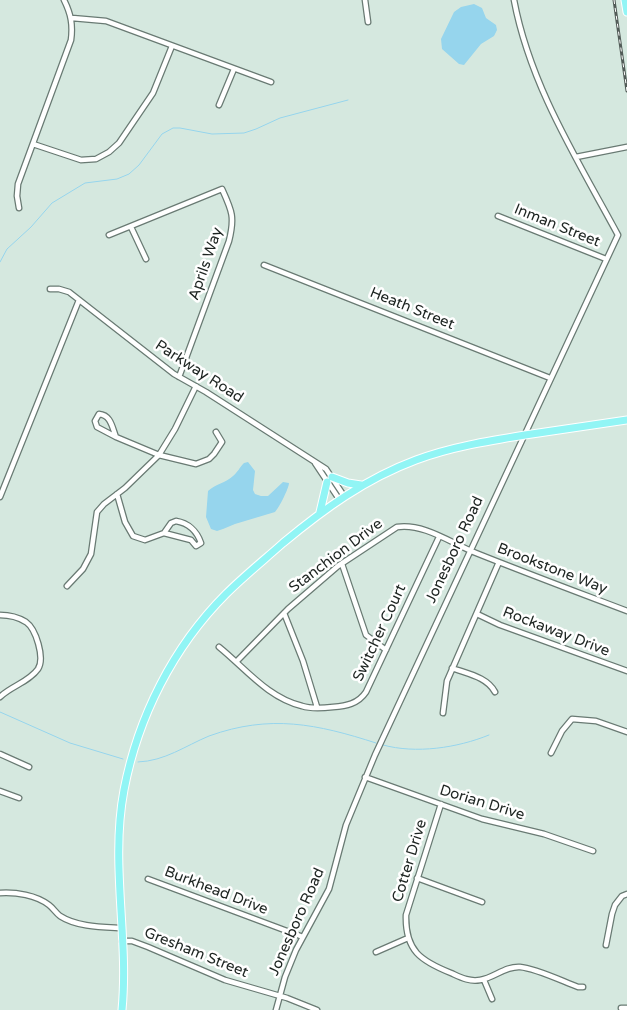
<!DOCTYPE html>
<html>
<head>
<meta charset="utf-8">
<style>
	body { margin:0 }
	canvas { display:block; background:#d5e8df }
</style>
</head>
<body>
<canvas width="627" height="1010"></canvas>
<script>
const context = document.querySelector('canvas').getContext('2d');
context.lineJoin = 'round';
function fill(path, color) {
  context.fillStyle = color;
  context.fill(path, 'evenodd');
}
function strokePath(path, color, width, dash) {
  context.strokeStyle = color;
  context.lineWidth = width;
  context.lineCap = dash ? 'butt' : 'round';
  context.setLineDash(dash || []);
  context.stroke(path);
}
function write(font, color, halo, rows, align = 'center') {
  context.font = font + ' "Varela Round",sans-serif';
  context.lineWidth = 5;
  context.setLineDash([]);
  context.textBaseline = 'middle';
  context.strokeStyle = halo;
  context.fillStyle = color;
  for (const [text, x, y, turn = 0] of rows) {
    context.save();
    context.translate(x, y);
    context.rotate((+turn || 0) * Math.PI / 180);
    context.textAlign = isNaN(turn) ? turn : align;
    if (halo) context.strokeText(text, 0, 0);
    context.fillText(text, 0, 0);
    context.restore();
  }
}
fill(new Path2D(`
	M474,4l8,4 4,10 10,7 1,5 -3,6 -13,8 -17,21 -5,-1 -17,-15 -1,-10 13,-27 7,-5z
	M248,462l7,9 -2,19 2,4 6,2h7l15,-14 6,1c0,5 -10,25 -14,29l-40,12 -12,5 -6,2 -6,-2 -5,-12 2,-26c7,-7 18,-8 25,-15 4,-3 7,-9 11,-13z`), '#96d5ed');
strokePath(new Path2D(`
	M0,262l7,-13 24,-22 21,-24 33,-20 32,-4 12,-5 10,-9 23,-31 11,-6h7l32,6 32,-1 12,-4 24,-11 68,-18
	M0,712l70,31 53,16
	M383,745c33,9 74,3 106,-10
	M138,762c27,-1 47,-16 71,-26 61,-22 108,-12 167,7`), '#96d5ed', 1);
const street = new Path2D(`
	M365,0l3,22
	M72,18l34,3 165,61
	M219,105l15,-36
	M33,144l48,16 15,-1 13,-7 10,-9 34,-50 19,-47
	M576,157l51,-10
	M19,208l-2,-12 1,-12 53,-144c2,-15 0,-26 -7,-40
	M498,216l108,43
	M131,227l15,32
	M109,235l113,-46c10,22 13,28 7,52l-50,136
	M264,265l286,113
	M50,289h9l10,3 105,82 32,18 120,77 18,27
	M99,414c12,1 13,13 17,23l-19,-10 -2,-6z
	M116,437l43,18 37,9 13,-5 5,-5 8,-12 -6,-10
	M315,463l24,36
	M117,494l8,28 8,14 12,4 19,-7
	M0,497l79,-197
	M176,521c12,2 21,10 25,22l-5,3 -5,-6 -27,-7 7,-10z
	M342,564l24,71 20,15
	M67,586l16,-17 8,-15 6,-42 7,-8 21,-16 34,-33 16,-26 21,-43
	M284,613l19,48 14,46
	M477,614l23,11 127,46
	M0,615c9,0 18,2 26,7 10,7 19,36 12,47 -9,13 -27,17 -38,28
	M219,647c26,21 49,51 83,59 9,3 22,2 31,1 13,-1 25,-3 33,-15l73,-155
	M237,661l51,-52 50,-43 59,-39c27,-4 54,16 79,26 50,20 101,39 151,58
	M452,668c16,6 35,9 43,24
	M443,713l4,-32 52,-119
	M551,753l11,-22 10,-12 24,2 31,11
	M0,754l29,13
	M365,777l117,42 62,15 49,17
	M0,791l19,7
	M441,804l-35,111c-1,36 15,46 45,58 9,4 18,9 29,7 14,-2 25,-14 40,-13 15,1 42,14 58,20h5
	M417,878l65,24
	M148,879l155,58
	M0,893c16,-1 36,2 49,12 4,3 7,8 11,11 17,11 42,11 61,12
	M122,941h10l16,6 77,33 62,18 30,12
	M606,945l6,-31 3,-9 7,-9 5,-2
	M376,952l32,-14
	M484,980l8,19
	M621,1008h6
	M276,1010l9,-33 11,-27 33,-61 17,-64 29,-70 243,-520c-41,-76 -88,-150 -104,-235`);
const primary = new Path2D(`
	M625,0l2,12
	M332,477l16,6 13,2
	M320,512l7,-30
	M122,1010c7,-73 -12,-146 2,-220 14,-73 49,-143 102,-196 18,-18 38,-34 57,-51 41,-34 82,-64 133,-83 35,-13 72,-19 109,-25 34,-5 68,-10 102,-15`);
strokePath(street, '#697a73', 7);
strokePath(primary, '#fff', 9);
strokePath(street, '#fff', 4.5);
strokePath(primary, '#91f5f5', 7);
const rail = new Path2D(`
	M614,0l13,91`);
strokePath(rail, '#525c58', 3);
strokePath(rail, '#fff', 1, [4]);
write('15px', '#1d2421', '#fff', [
	["Inman Street",557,226,22],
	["Aprils Way",206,264,-71],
	["Heath Street",412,309,22],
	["Parkway Road",199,372,33],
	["Jonesboro Road",455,550,-65],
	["Stanchion Drive",336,556,-37],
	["Brookstone Way",552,569,21],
	["Rockaway Drive",556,632,21],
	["Switcher Court",380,633,-65],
	["Dorian Drive",482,803,17],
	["Cotter Drive",410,861,-73],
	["Burkhead Drive",216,891,21],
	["Jonesboro Road",297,922,-66],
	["Gresham Street",196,953,22]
]);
</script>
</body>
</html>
